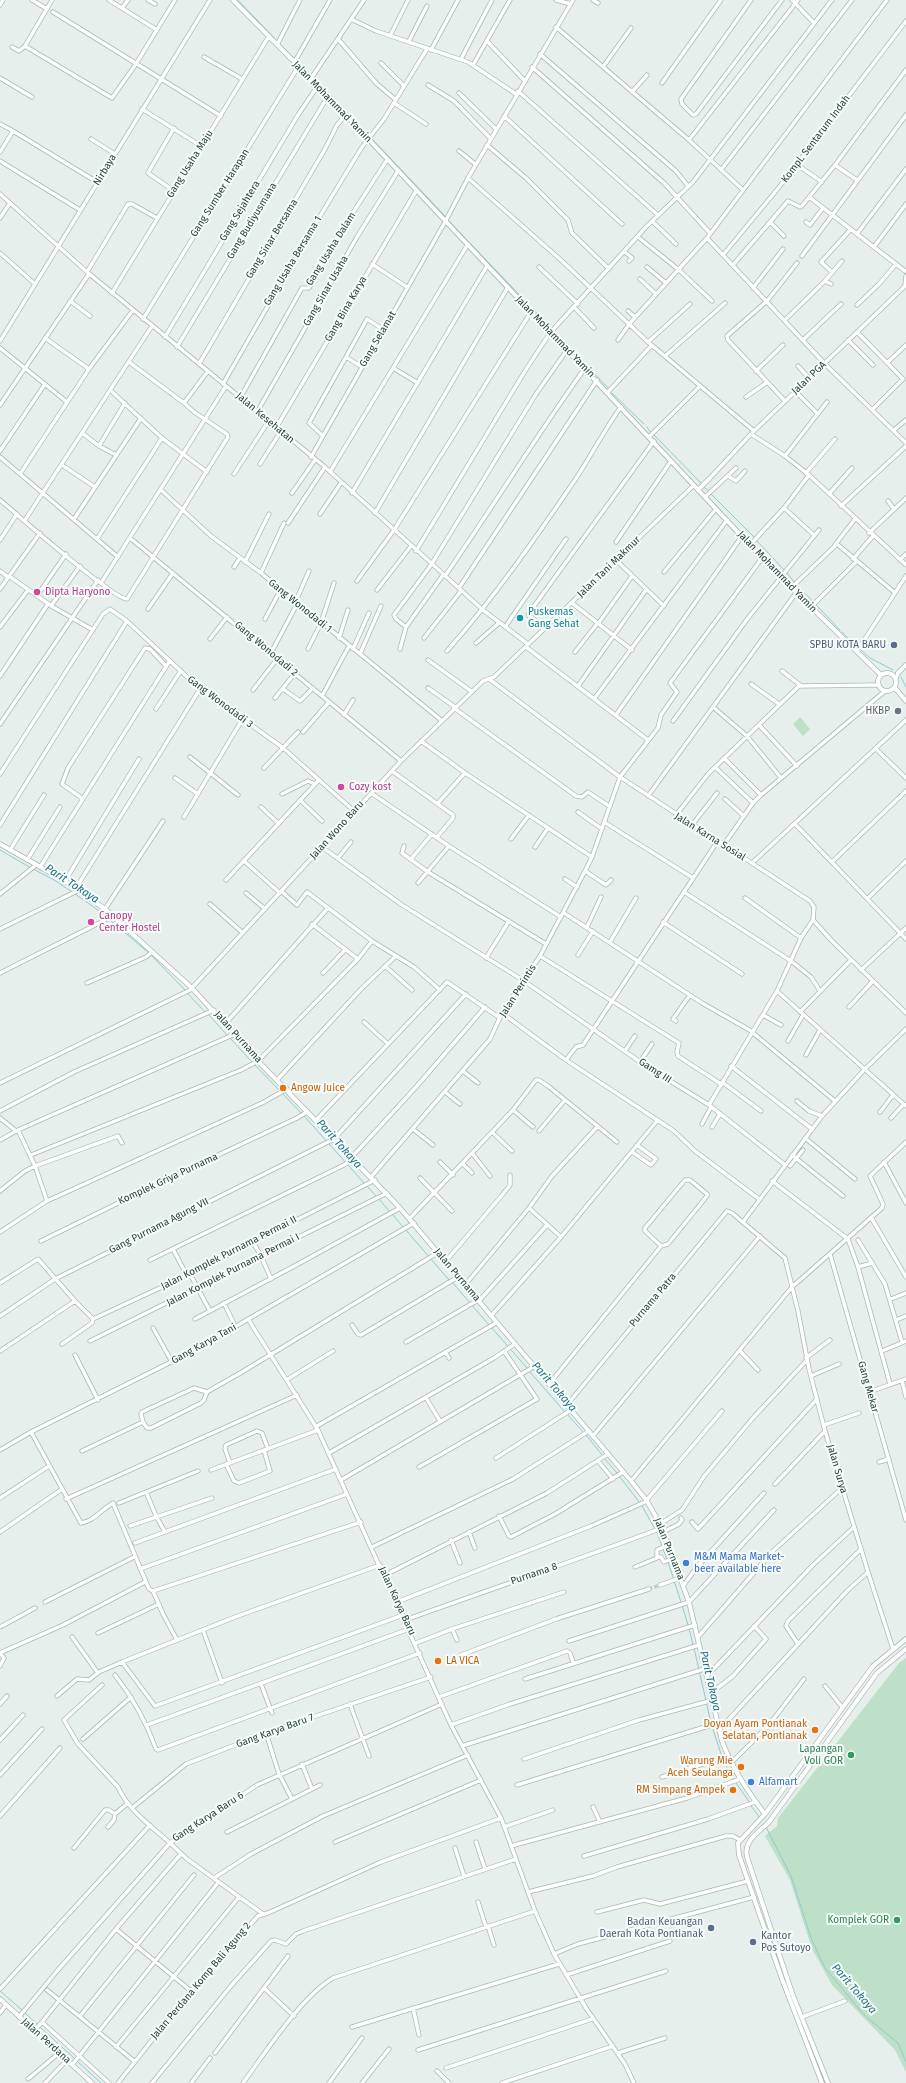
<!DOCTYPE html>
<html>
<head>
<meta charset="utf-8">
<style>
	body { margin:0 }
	canvas { display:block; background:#e6efeb }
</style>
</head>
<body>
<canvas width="906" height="2083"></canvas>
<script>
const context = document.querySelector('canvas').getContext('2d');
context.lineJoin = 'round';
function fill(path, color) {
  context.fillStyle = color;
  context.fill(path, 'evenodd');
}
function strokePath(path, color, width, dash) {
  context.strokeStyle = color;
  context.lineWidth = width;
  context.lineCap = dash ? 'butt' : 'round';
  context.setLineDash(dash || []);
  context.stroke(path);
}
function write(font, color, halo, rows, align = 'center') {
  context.font = font + ' "Fira Sans",sans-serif';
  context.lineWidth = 4;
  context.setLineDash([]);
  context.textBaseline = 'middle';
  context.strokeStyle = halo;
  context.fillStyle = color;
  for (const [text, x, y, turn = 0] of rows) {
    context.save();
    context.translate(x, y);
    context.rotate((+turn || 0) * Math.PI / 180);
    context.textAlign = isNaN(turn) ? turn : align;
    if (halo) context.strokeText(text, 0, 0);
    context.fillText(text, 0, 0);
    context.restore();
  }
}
fill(new Path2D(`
	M800,717l10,12 -7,7 -10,-12z
	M906,1658v414l-11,-22 -63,-65 -20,-36 -22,-69 -25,-44 12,-10 1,-8 121,-155z`), '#bfe0c8');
strokePath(new Path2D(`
	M238,0l39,41
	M279,43l31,32
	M313,78l6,6
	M335,101l34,35
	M371,138l75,79
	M448,220l103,108
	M556,333l52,55
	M612,393l32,31
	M647,427l4,6
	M654,435l48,49
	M704,487l5,4
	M711,494l44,44
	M757,541l28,30
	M787,573l8,10
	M797,585l43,45
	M842,632l6,6
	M851,640l7,7
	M860,649l10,9 23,12
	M901,677l5,10
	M0,850l31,18
	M33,869l23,12 16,11
	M75,894l23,16 51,43
	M151,955l34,35
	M187,993l18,19
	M208,1014l19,21
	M230,1038l22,24
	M254,1064l26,27
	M282,1093l20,21
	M304,1116l61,68
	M367,1186l10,11
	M379,1199l11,13
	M392,1214l11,13
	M405,1229l44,51
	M452,1282l37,43
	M491,1327l36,41
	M529,1371l36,41
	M567,1414l17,19
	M586,1435l17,21
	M605,1459l12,14
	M619,1476l21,27
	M642,1506l13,23
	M657,1532l5,14
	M663,1549l4,10
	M668,1562l13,40
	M682,1605l6,20
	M689,1628l4,17
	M694,1648l17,75
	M712,1726l10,31
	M723,1760l11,20
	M736,1783l14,20
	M751,1806l9,12
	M766,1827l25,49 20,62 14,30 39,47 34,28 8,19
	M0,1991l22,19
	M24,2012l14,13
	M40,2027l35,32
	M77,2061l24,22`), '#8ec9d4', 1);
strokePath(new Path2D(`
	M649,1589l11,-4`), '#bfccc8', 3.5, [3.5, 2]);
const minor = new Path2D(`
	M32,0l15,9
	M109,0l48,30
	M148,0l7,4
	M556,0l15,4
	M593,0l5,3
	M751,0l-70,99 1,5 11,11 3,-1 86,-114
	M792,0l22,23
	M887,0l-180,238 118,126 81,79
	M0,5l3,-5
	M122,8l6,-8
	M53,12l168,104
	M353,20l23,11 92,31 48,32
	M556,27l133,113 53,49
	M391,34l17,-34
	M338,39l39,45 19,16
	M409,41l18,-35
	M487,41l37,39
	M277,45l23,-45
	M25,46l87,52 24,-34 39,-64
	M12,47l7,4 6,-5 27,-46
	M431,50l27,-50
	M540,54l136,117 12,15
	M204,57l38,22
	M461,59l31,-59
	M294,63l36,-63
	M381,63l23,23
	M473,65l37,-65
	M532,67l132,116 46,50
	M603,67l28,-39
	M0,78l32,19
	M310,80l54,-80
	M662,83l59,-83
	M428,85l26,16 37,38
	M518,91l140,124
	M632,92l15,-17
	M459,93l37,36
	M394,103l32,21
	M142,109l59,37
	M504,116l118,108
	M0,124l13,7 -13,21
	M13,131l84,51
	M91,139l24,15
	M689,140l109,-140
	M487,145l39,33 42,42 4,13 37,36
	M459,151l16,13
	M0,161l80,49
	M796,164l26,18
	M835,165l22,15
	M721,170l131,-170
	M468,178l94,83 86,81 106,89
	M174,191l-26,-18 26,-45
	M0,194l87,78 238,195 158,143 45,34
	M809,197l96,74
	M0,218l10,-15
	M652,221l24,23
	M770,222l14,14
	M806,222l4,3 13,-17
	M857,234l49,-65
	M638,237l41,33 33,31
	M874,247l32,-43
	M625,252l7,6 -3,3
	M0,253l35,31
	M723,255l57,-69 126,-165
	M802,256l104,-141
	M372,264l35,23
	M733,265l55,-64 12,6 2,-1 33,-41 71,-95
	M539,267l39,37
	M647,267l19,16
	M87,272l41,-68h4l25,14
	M832,272l-11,-10 30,-33
	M640,279l16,15
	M825,281l17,-20
	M753,288l30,-39
	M112,293l157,-257
	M70,301l20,15
	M857,305l22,-21 17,-20
	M574,307l20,21
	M628,311l7,6
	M143,319l155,-252
	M785,320l40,-39 6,3
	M857,332l46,47 -30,30
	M165,337l133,-222 19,-28
	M618,340l12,-17 77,-85
	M803,340l38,-36
	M848,340l25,25
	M0,341l210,-341
	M648,342l42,-38
	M177,347l151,-251
	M0,348l67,54
	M665,356l60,-53
	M346,357l21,-38 17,11
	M129,362l55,41 24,-32
	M888,362l18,-17
	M199,364l126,-215 12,-24 8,-9
	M798,366l11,12
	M393,368l25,15
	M89,369l44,-59
	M756,371l27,-26
	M223,384l91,-158 48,-79 22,-28 43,-70
	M110,390l52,48 45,34
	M795,391l23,23
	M607,393l45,-48
	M746,397l20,-14
	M240,398l62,-110h7l25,-46 53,-82
	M785,401l-57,-61 -1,-4 40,-35 30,-38
	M0,405l89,-131
	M257,412l100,-175 41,-66
	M276,428l140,-237
	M894,430l12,-10
	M82,433l17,13 17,9
	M751,434l34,22 24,19 97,90
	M323,436l-14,-13 37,-66 16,10
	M649,437l51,-51
	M99,446l26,-43
	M0,451l45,-67
	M785,456l42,-54
	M0,457l118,100
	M311,457l134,-235 23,-44 105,-178
	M260,464l21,-33
	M62,465l33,22
	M330,472l138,-228
	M806,473l29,-34
	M20,474l69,-105 -44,-31
	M234,474l34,-52
	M728,476l8,5 9,-10
	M709,479l42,-45 154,-148 1,-10
	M161,490l50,46 50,37 180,147
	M292,493l23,-33
	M352,493l135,-227
	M829,494l23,-26
	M705,497l31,-29
	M0,500c16,14 115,100 127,99l101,-162 -1,-3 -33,-22 -10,-9
	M888,501l6,8
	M841,506l65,-60
	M784,508l30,27
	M375,513l133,-226
	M320,514l21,-31
	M74,519l67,-101
	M25,520l127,-194
	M288,523l37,-56
	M869,533l37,-35
	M130,538l271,223
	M97,539l65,-101
	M0,540l17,-26
	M616,542l55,-81
	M750,545l34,-37 25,-33
	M835,545l20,-26
	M416,551l109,-180 25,-38 96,-106 47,-45 139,-182
	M853,559l20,-23
	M616,560l48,46
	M900,560l6,-6
	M245,562l24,-48
	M234,567l6,-9
	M0,571l8,6
	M664,572l52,-63
	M261,573l23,-50
	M9,576l44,31 40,23
	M445,576c48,-69 91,-140 140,-208
	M357,581l37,-51 137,-218
	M101,583l125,-197
	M459,588l138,-208
	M791,588l46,-44 57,48
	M0,589l40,-56
	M377,590l34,-44
	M37,596l29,-42
	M295,603l14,-32
	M572,603l60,47
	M51,606l29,-40
	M811,607l45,-45
	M148,609l25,-36
	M265,619l15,-28
	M598,624l34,-48
	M0,627l28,-37
	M406,627l-10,-8 -2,-4 37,-50 105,-171 31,-44
	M505,627l61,-88
	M545,627l-16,-11v-3l125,-172
	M339,638l9,-28
	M424,638l37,-47
	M210,639l17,-22
	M476,643l23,-20
	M526,647l122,93
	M308,649l13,-26 13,-40
	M353,649l16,-36
	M400,649l6,-22 37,-52
	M447,651c47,-53 88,-112 128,-171 16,-24 29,-50 46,-73
	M857,651l49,-75
	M575,652l22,-28
	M271,653l26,-49
	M360,654l21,-48
	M428,660l43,31
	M782,671l18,14
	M0,676l48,-72
	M896,678l2,-5
	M489,679l131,98 190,124 4,6 -1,13 -12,18 -24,53 -68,114
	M751,684l28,20
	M578,686l68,-96
	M428,688l27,19
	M283,689l17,12 13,-13
	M253,690l24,-31
	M322,696l27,-50
	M275,698l20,-25
	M594,699l133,-179
	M713,707l34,29 34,42
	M454,708l122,88 6,1 6,-5 21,14
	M156,709l24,-37
	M344,715l9,-15
	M616,715l126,-179
	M673,721l75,-103 71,-88
	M0,724l98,-144
	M759,725l38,41
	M303,732l26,-30
	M421,741l44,32 127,84
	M876,749l30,29
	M190,757l48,38
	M724,758l37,37
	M715,767l38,36
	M264,768l34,-36
	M392,771l61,44v3l-16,19
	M0,774l103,-160 7,-5 17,12 73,68 82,58 72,64
	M175,778l23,16
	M371,793l78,53 112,71
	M282,794l26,-13 7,3
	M648,796l148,-203
	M83,799l-21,-15 6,-16 77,-120 5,1 16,17
	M725,799l19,17
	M300,800l22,21
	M438,803l27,-30
	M261,807l17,16
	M578,812l24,17
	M676,815l32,-41 91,-88 80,-1
	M184,817l58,-97
	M604,822l89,56
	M0,825l127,-204
	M692,825l25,-32
	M796,825l110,114
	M511,839l18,-24
	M404,846l-2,7 26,19 118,72
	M723,846l30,-43 8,-8 124,-104
	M322,847l80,58 122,76 122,85 63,39 75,59
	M535,847l13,-19
	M10,850l34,-55
	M338,858l13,-16
	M411,859l21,-25
	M27,860l33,-53
	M244,861l36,32
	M833,861l73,-70
	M752,863l154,-143
	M40,867l129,-205
	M585,871l21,14 5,-5
	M565,879l12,8
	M226,880l93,-100
	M65,881l74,-122
	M418,883l31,-37
	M76,888l124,-199
	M281,891l16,14 10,-13 65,49 42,26 26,23
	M684,892l107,69 20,16 9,14
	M246,893l19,16
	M0,894l36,-29
	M745,898l56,40
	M868,898l38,-37
	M210,904l33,29
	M105,909l58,-88
	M564,913l138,90 51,29
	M813,920l19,21 74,72
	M663,922l79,52
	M312,924l46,35
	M587,927l14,-30
	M0,929l79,-39
	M610,942l26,-44
	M578,955l15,-24
	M540,956l139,87 -2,9 1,4 43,28
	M486,958l23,-37
	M385,966l27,24
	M861,970l45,-42
	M0,973l113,-57
	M323,973l22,-23
	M87,983l59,-26 6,-5
	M777,991l129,115
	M849,1007l24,-26
	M800,1012l51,-52
	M502,1013l64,47 108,71 21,20 64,48
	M763,1015l18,10
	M676,1021l-3,-2 17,-24
	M364,1022l24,22
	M225,1024l103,-116
	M753,1033l82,68
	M788,1041l15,-26
	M625,1051l10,-15
	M806,1055l14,-25
	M566,1060l10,-13 7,-2 134,-203
	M640,1062l12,-18
	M731,1066l81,63
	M463,1071l15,12
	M277,1080l85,-92 34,-32
	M722,1082l39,29
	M0,1083l190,-93 211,-229 82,-80 11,-4 199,-191
	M445,1092l15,12
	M797,1101l12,10 13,5
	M513,1110l20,17
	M0,1111l74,-39 140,-62
	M880,1112l13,-17
	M0,1118l16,13
	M891,1118l13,-14
	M316,1120l131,-138 53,36
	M702,1124l9,-17
	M712,1127l8,-13
	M413,1129l20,16
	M539,1131l26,-31
	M492,1132l20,19
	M805,1138l50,41
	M0,1140l18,-10
	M632,1152l19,13 5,-6 -19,-14
	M472,1153l18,23
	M31,1155l210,-85 17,-9 100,-102 14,-18
	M792,1155l51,41
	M351,1158l66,-72 68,-79
	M440,1162l13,13
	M884,1162l22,41
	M463,1164l9,9
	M790,1166l13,-16
	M371,1177l119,-138 12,-26 38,-57 45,-85 7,-14 28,-80 38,-49 3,-13 16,-23 -7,-9 92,-125
	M420,1178l32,33
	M772,1181l76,58 10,28 32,117
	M0,1191l25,-20 10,-5 -17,-36 217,-96
	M47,1201l-12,-35 83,-30 4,7
	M529,1208l32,29
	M410,1218l103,-108 23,-30h3l9,6 69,56
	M872,1219l34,58
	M743,1222l79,-106 43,-47 41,-40
	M0,1232l47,-31 215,-98 25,-14
	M858,1240l27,44 17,58
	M41,1241l124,-61 132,-62 10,-6
	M253,1242l8,14 10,23
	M173,1249l14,27
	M830,1254l76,266
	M150,1260l194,-95 9,-6
	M446,1261l57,-67 7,-9v-10
	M858,1267l14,-4
	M190,1274l20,37
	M0,1283l38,-24 37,42 18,18
	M465,1285l64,-77 23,-32 46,-50
	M891,1299l15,-6
	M479,1301l68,-76
	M224,1303l11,23
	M0,1316l55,-37 279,-140 132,-145
	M491,1316l70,-79 96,-116
	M93,1319l97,-45 185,-94
	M195,1319l105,-56 100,-55
	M248,1319l70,111 133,295 50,93 34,93 19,43 32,54 39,56 9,19
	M896,1320l10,-4
	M352,1325l6,9 3,1 97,-58
	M153,1328l19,34
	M90,1341l297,-148
	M406,1342l72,-42
	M62,1344l30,-21 1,-4
	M0,1351l75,-50
	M740,1351l18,19
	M882,1351l24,-10
	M445,1352l4,6
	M75,1355l23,45
	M806,1358l24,-18
	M811,1376l28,-12
	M288,1379l45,-28
	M902,1381l4,16
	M550,1383l111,-137 7,-2 39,-48v-2l-17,-14h-5l-40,48v3l16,15
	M869,1392l37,-13
	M426,1398l14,23
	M567,1405l160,-194 5,2 53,45 13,53 11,58 16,62 43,141 25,77
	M143,1422l-2,-8 1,-2 52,-24 13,4
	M824,1425l35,-12
	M317,1426l179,-103
	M31,1432l50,91c12,-1 21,-14 32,-20l36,86 4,2 10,23 14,26
	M593,1436l167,-200
	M0,1450l31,-18 164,-82 219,-127
	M82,1451l61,-29 4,6h4l50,-25 3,-3 3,-8 35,-20 197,-120
	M329,1453l165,-95 21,-14
	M496,1458l75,-48
	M598,1461l15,18
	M879,1462l10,-3
	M230,1463l-5,-14 1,-4 31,-14 5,2 6,16
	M226,1464l8,17 5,2 31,-12 -6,-21
	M419,1467l118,-68 -33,-48
	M211,1470l107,-40
	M341,1480l194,-114
	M631,1481l161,-194 90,-79 1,-4 -13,-28 36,-34
	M775,1484l50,-53
	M146,1492l10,24 9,16
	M0,1498l49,-32
	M66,1499l231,-104
	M119,1503l79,-32
	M499,1516l10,20 2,1 44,-23 68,-42
	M692,1522l6,7 119,-130
	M660,1524l22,-14 23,-35 47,-56 55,-59
	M130,1526l82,-28
	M0,1532l62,-43
	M469,1532l6,16
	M663,1532l16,-8 3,-4 -1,-2
	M451,1540l9,23
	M135,1543l201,-74
	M372,1547l141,-68 76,-48
	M658,1557h3l3,5 10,-4
	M635,1567l22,-9v-8l11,-5
	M140,1569l207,-75
	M385,1575l162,-82 61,-39
	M660,1585l20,-7
	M683,1586l14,-19 67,-74
	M153,1591l208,-69
	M45,1602l89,-45
	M397,1602l194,-76 54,-24 77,-91
	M405,1620c86,-31 172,-60 257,-92
	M0,1627l35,-19
	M452,1629l112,-37
	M203,1630l19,53
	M98,1633l61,-29
	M72,1637l26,36
	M698,1637l74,-85 70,-64
	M569,1641l120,-39 85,-92
	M416,1643l36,-14 5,11
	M798,1644l-12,-18 2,-5 73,-72
	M0,1653l63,-28 82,-43
	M0,1653l4,5 -4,8
	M461,1655l95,-36 93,-30
	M122,1662l33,44 248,-91
	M115,1675c18,23 31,46 41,74l2,1 262,-97
	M707,1676l106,-111 41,-38
	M525,1679l170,-54
	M261,1684l11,29
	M102,1685l-38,35 14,24 40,43c10,23 34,40 52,56l87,-58 185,-81
	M825,1686l17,21
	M711,1693l22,-17 33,-37 -12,-13
	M57,1696l20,-17 12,1 10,-8 23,-10 113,-45 145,-52
	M439,1697l128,-46 3,2 3,9
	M0,1704l7,-8
	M350,1704l19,52
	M147,1725l262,-96
	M451,1725l59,-21 189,-59
	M720,1729l127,-138 21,-19
	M266,1733l13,41 13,25
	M83,1739l48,-42
	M0,1740l23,-25
	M462,1746l242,-77
	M524,1759l115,-39 74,-20
	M731,1763l38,-38 35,-46
	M302,1764l10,25
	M0,1775l42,-46
	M662,1777l66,-21
	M517,1785l201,-62
	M593,1807l7,15
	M132,1808l54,-44 80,-31 165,-56
	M0,1816l60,-68
	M108,1827l6,-7 1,-6 13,-11
	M504,1827l49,-17
	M227,1832l93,-47
	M335,1842l146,-62
	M476,1842l9,27
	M511,1846l176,-48 53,-19
	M74,1848l31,-38h4l6,4
	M455,1848l9,28
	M251,1854l72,-38 145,-61
	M584,1856l124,-37 47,-17
	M214,1878l37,-24
	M528,1892l65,-16 24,-9 109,-31h7l7,4
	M478,1902l8,25
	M597,1912l47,-12 16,4 88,-23
	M488,1926l6,19
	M116,1929l75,62
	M554,1954l24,-10 176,-47
	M566,1975l104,-34
	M264,1988l30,28
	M0,1989l150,-164
	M47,1990l87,71
	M413,2008l6,27
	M0,2013l6,-8
	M80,2016l114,-141
	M19,2017l38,-46 113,-128 17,16 76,55
	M802,2017l43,-16
	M352,2027l207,-63
	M34,2031l8,-9
	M116,2047l123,-150
	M418,2050l248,-79
	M215,2053l73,-97
	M618,2053l47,-15
	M72,2065l145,-181
	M446,2068l146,-49
	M437,2071l12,12
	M28,2079l31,-26
	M45,2083l22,-23
	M109,2083l-67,-61 74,-93 64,-74
	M118,2083l73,-92 67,-75 10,-3 113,-51 120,-44
	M152,2083l78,-96 41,-46 4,-1 11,4 10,-10 7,-3 213,-72
	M191,2083l19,-25
	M243,2083c23,-31 58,-86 90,-105l202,-67
	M329,2083l33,-45
	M362,2083l27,-34
	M502,2083l111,-37`);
const tertiary = new Path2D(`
	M233,0l95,96 452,481 101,98
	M698,490l11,-11
	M878 682a9 9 0 1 1 18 0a9 9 0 1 1-18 0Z
	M898,673l8,-8
	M895,688l11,13
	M0,844l65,37 40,28 87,79 66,73 142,147 231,273 16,20 13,23 29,78 33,139c10,27 25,50 43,73
	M0,1999l92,84
	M822,2083l-40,-104 -43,-124 -1,-12 27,-29 108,-148 33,-27
	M828,2083l-36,-90 -45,-136c-4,-16 12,-25 22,-35l108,-149 29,-24`);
strokePath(minor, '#a8b8b2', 5);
strokePath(tertiary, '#a8b8b2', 5.5);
strokePath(minor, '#fff', 3.5);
strokePath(tertiary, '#fff', 4);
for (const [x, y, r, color] of [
	[37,592,4,"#d1479c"],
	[520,618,4,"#0f9aa8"],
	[894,645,4,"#5c6f8a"],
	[898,711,4,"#6b7280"],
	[341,787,4,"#d1479c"],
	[91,922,4,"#d1479c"],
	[283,1088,4,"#e8710a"],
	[686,1563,4,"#3f7fe0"],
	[438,1661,4,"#e8710a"],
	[815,1730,4,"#e8710a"],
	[851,1755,4,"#2e9e5b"],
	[741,1767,4,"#e8710a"],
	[751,1782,4,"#3f7fe0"],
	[733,1790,4,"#e8710a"],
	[897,1920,4,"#2e9e5b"],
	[711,1928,4,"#5c6f8a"],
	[753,1942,4,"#5c6f8a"]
]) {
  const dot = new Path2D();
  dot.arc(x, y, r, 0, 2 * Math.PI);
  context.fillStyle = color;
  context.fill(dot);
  strokePath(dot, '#f7fbf9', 1.5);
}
write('10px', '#24423a', '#f7fbf9', [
	["Jalan Mohammad Yamin",332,102,46],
	["Kompl. Sentarum Indah",816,139,-53],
	["Gang Usaha Maju",190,164,-58],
	["Nirbaya",105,170,-59],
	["Gang Sumber Harapan",220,193,-58],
	["Gang Sejahtera",240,211,-59],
	["Gang Budiyusmana",252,221,-59],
	["Gang Sinar Bersama",272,239,-59],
	["Gang Usaha Dalam",331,249,-58],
	["Gang Usaha Bersama 1",293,261,-59],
	["Gang Sinar Usaha",326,291,-60],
	["Gang Bina Karya",346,309,-60],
	["Jalan Mohammad Yamin",555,337,46],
	["Gang Selamat",378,339,-60],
	["Jalan PGA",809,378,-43],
	["Jalan Kesehatan",265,418,40],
	["Jalan Tani Makmur",609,567,-44],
	["Jalan Mohammad Yamin",777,572,46],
	["Gang Wonodadi 1",300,606,39],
	["Gang Wonodadi 2",266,649,40],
	["Gang Wonodadi 3",220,702,37],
	["Jalan Wono Baru",337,830,-48],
	["Jalan Karna Sosial",710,837,32],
	["Jalan Perintis",518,991,-58],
	["Jalan Purnama",238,1037,48],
	["Gamg III",655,1071,33],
	["Komplek Griya Purnama",168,1179,-25],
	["Gang Purnama Agung VII",159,1226,-27],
	["Jalan Komplek Purnama Permai II",229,1253,-27],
	["Jalan Komplek Purnama Permai I",233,1270,-27],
	["Jalan Purnama",457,1275,50],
	["Purnama Patra",653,1300,-50],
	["Gang Karya Tani",204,1344,-29],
	["Gang Mekar",868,1387,74],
	["Jalan Surya",837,1469,74],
	["Jalan Purnama",669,1549,68],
	["Purnama 8",534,1574,-19],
	["Jalan Karya Baru",397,1601,65],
	["Gang Karya Baru 7",275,1731,-20],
	["Gang Karya Baru 6",208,1817,-33],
	["Jalan Perdana Komp Bali Agung 2",201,1981,-50],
	["Jalan Perdana",46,2041,42]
]);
write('10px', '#b23c85', '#f7fbf9', [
	["Dipta Haryono",45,592],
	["Cozy kost",349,787],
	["Canopy",99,916],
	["Center Hostel",99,928]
], 'left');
write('10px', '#0d838f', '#f7fbf9', [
	["Puskemas",528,612],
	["Gang Sehat",528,624]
], 'left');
write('10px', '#4e5e75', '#f7fbf9', [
	["SPBU KOTA BARU",886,645],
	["Badan Keuangan",703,1922],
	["Daerah Kota Pontianak",703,1934],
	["Kantor",761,1936,"left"],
	["Pos Sutoyo",761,1948,"left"]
], 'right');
write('10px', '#5b616d', '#f7fbf9', [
	["HKBP",890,711]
], 'right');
write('10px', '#c56008', '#f7fbf9', [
	["Angow Juice",291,1088,"left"],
	["LA VICA",446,1661,"left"],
	["Doyan Ayam Pontianak",807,1724],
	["Selatan, Pontianak",807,1736],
	["Warung Mie",733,1761],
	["Aceh Seulanga",733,1773],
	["RM Simpang Ampek",725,1790]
], 'right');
write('10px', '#366cbe', '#f7fbf9', [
	["M&M Mama Market-",694,1557],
	["beer available here",694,1569],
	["Alfamart",759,1782]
], 'left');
write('10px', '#27864d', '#f7fbf9', [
	["Lapangan",843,1749],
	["Voli GOR",843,1761],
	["Komplek GOR",889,1920]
], 'right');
write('italic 11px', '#1c6f80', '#f7fbf9', [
	["Parit Tokaya",72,884,33],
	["Parit Tokaya",339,1144,48],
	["Parit Tokaya",554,1387,49],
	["Parit Tokaya",710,1681,77],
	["Parit Tokaya",854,1989,49]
]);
</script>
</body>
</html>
